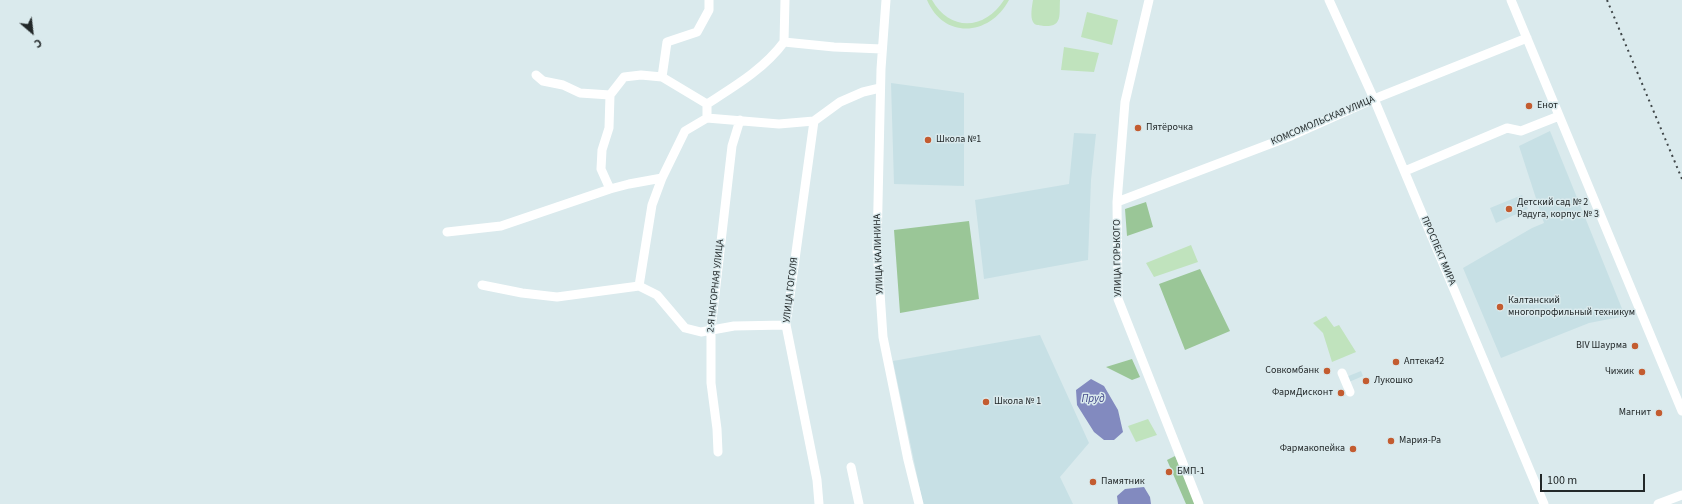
<!DOCTYPE html>
<html>
<head>
<meta charset="utf-8">
<style>
	body { margin:0 }
	#map { position:relative; width:1682px; height:504px; overflow:hidden; background:#daeaed; font-family:"Source Sans 3",sans-serif }
	canvas { display:block }
	.north { position:absolute; left:12px; top:12px; width:40px; height:40px; -webkit-text-stroke:3px #daeaed; paint-order:stroke; rotate:152deg; font-size:11px; font-weight:700; line-height:16px; text-align:center; color:#222829 }
	.north::after { content:''; display:block; margin:auto; width:14px; height:18px; background:#222829; clip-path:polygon(50% 0,100% 100%,50% 72%,0 100%) }
	.scale { position:absolute; left:1540px; top:474px; width:105px; height:18px; box-sizing:border-box; border:2px solid #222829; border-top:0; padding-left:5px; font-size:12px; line-height:14px; white-space:nowrap; color:#222829; -webkit-text-stroke:3px #daeaed; paint-order:stroke }
</style>
</head>
<body>
<div id="map">
<canvas width="1682" height="504"></canvas>
<div class="north">С</div>
<div class="scale">100 m</div>
</div>
<script>
const context = document.querySelector('canvas').getContext('2d');
context.lineJoin = 'round';
function fill(path, color) {
  context.fillStyle = color;
  context.fill(path, 'evenodd');
}
function strokePath(path, color, width, dash) {
  context.strokeStyle = color;
  context.lineWidth = width;
  context.lineCap = dash ? 'butt' : 'round';
  context.setLineDash(dash || []);
  context.stroke(path);
}
function write(font, color, halo, rows, align = 'center') {
  context.font = font + ' "Source Sans 3",sans-serif';
  context.lineWidth = 3;
  context.setLineDash([]);
  context.textBaseline = 'middle';
  context.strokeStyle = halo;
  context.fillStyle = color;
  for (const [text, x, y, turn = 0] of rows) {
    context.save();
    context.translate(x, y);
    context.rotate((+turn || 0) * Math.PI / 180);
    context.textAlign = isNaN(turn) ? turn : align;
    if (halo) context.strokeText(text, 0, 0);
    context.fillText(text, 0, 0);
    context.restore();
  }
}
fill(new Path2D(`
	M891,83l73,10v93l-70,-2z
	M1550,131l75,185 -36,7 -88,35 -38,-90 69,-40 12,-5 -25,-77z
	M1074,133l22,1 -5,46 -3,80 -104,19 -9,-79 94,-16z
	M1522,195l6,14 -32,14 -6,-15z
	M1040,335l49,108 -29,34 13,27h-150l-30,-143z
	M1361,371l2,5 -14,6 -3,-5z`), '#c7e0e5');
fill(new Path2D(`
	M927,0h5c18,32 53,30 72,0h5c-19,36 -65,40 -82,0z
	M1033,0h27c-1,15 3,27 -16,26 -4,-1 -9,0 -11,-4 -3,-5 -1,-16 0,-22z
	M1087,12l31,8 -6,25 -31,-8z
	M1064,47l35,6 -5,19 -33,-2z
	M1191,245l7,17 -44,15 -8,-14z
	M1326,316l8,11 5,-2 17,27 -24,10 -9,-29 -10,-10z
	M1148,419l9,16 -21,7 -8,-16z`), '#c0e3bd');
fill(new Path2D(`
	M1146,202l7,25 -26,9 -2,-27z
	M969,221l10,78 -79,14 -6,-83z
	M1200,269l30,62 -45,19 -26,-66z
	M1132,359l8,18 -8,3 -26,-13z
	M1175,456l21,48h-10l-19,-44z`), '#9ac697');
fill(new Path2D(`
	M1091,379l13,7 14,24 5,22 -9,8h-10l-10,-8 -17,-27 -1,-15z
	M1144,487l6,10 1,7h-33l-1,-8 8,-7z`), '#828abf');
strokePath(new Path2D(`
	M886,0l-5,69 -4,179 6,89 25,123 11,44
	M1149,0l-24,102 -8,100 1,97 81,205
	M1329,0l45,99 170,405
	M1511,0l171,411
	M784,42l50,5 48,2
	M784,42l1,-42
	M536,75l7,6 20,4 17,8 30,2 14,-18 17,-2 21,2 45,27
	M662,77l5,-35 30,-10 12,-22v-10
	M610,95l-1,33 -7,22 -1,19 9,20
	M707,118l72,6 35,-3 26,-19 23,-10 17,-4
	M814,121l-28,204 31,155 2,24
	M1405,171l102,-43 14,3 38,-15
	M1117,202l174,-66 83,-37 153,-61
	M447,232l54,-6 109,-37 19,-5 33,-6
	M482,285l40,8 35,4 82,-11 18,9 28,33 16,4 33,-6 52,-1
	M639,286l13,-81 10,-27 23,-47 22,-13v-14c28,-18 57,-35 77,-62
	M1342,373l8,19
	M718,452l-1,-23 -6,-46v-54l21,-183 8,-26
	M851,467l8,37
	M1658,504l24,-9`), '#fff', 9);
strokePath(new Path2D(`
	M1607,0l75,179`), '#3f4648', 2, [2, 4]);
for (const [x, y, r, color] of [
	[1529,106,4,"#c35c30"],
	[1138,128,4,"#c35c30"],
	[928,140,4,"#c35c30"],
	[1509,209,4,"#c35c30"],
	[1500,307,4,"#c35c30"],
	[1635,346,4,"#c35c30"],
	[1396,362,4,"#c35c30"],
	[1327,371,4,"#c35c30"],
	[1642,372,4,"#c35c30"],
	[1366,381,4,"#c35c30"],
	[1341,393,4,"#c35c30"],
	[986,402,4,"#c35c30"],
	[1659,413,4,"#c35c30"],
	[1391,441,4,"#c35c30"],
	[1353,449,4,"#c35c30"],
	[1169,472,4,"#c35c30"],
	[1093,482,4,"#c35c30"]
]) {
  const dot = new Path2D();
  dot.arc(x, y, r, 0, 2 * Math.PI);
  context.fillStyle = color;
  context.fill(dot);
  strokePath(dot, '#daeaed', 1.5);
}
write('10px', '#222829', '#daeaed', [
	["Енот",1537,106],
	["Пятёрочка",1146,128],
	["Школа №1",936,140],
	["Детский сад № 2",1517,203],
	["Радуга, корпус № 3",1517,215],
	["Калтанский",1508,301],
	["многопрофильный техникум",1508,313],
	["BIV Шаурма",1627,346,"right"],
	["Аптека42",1404,362],
	["Совкомбанк",1319,371,"right"],
	["Чижик",1634,372,"right"],
	["Лукошко",1374,381],
	["ФармДисконт",1333,393,"right"],
	["Школа № 1",994,402],
	["Магнит",1651,413,"right"],
	["Мария-Ра",1399,441],
	["Фармакопейка",1345,449,"right"],
	["БМП-1",1177,472],
	["Памятник",1101,482]
], 'left');
write('10px', '#222829', '#daeaed', [
	["КОМСОМОЛЬСКАЯ УЛИЦА",1323,121,-23],
	["ПРОСПЕКТ МИРА",1438,251,67],
	["УЛИЦА КАЛИНИНА",879,254,-92],
	["УЛИЦА ГОРЬКОГО",1118,258,-91],
	["2-Я НАГОРНАЯ УЛИЦА",716,286,-84],
	["УЛИЦА ГОГОЛЯ",791,290,-83]
]);
write('italic 11px', '#43488b', '#daeaed', [
	["Пруд",1093,400]
]);
</script>
</body>
</html>
